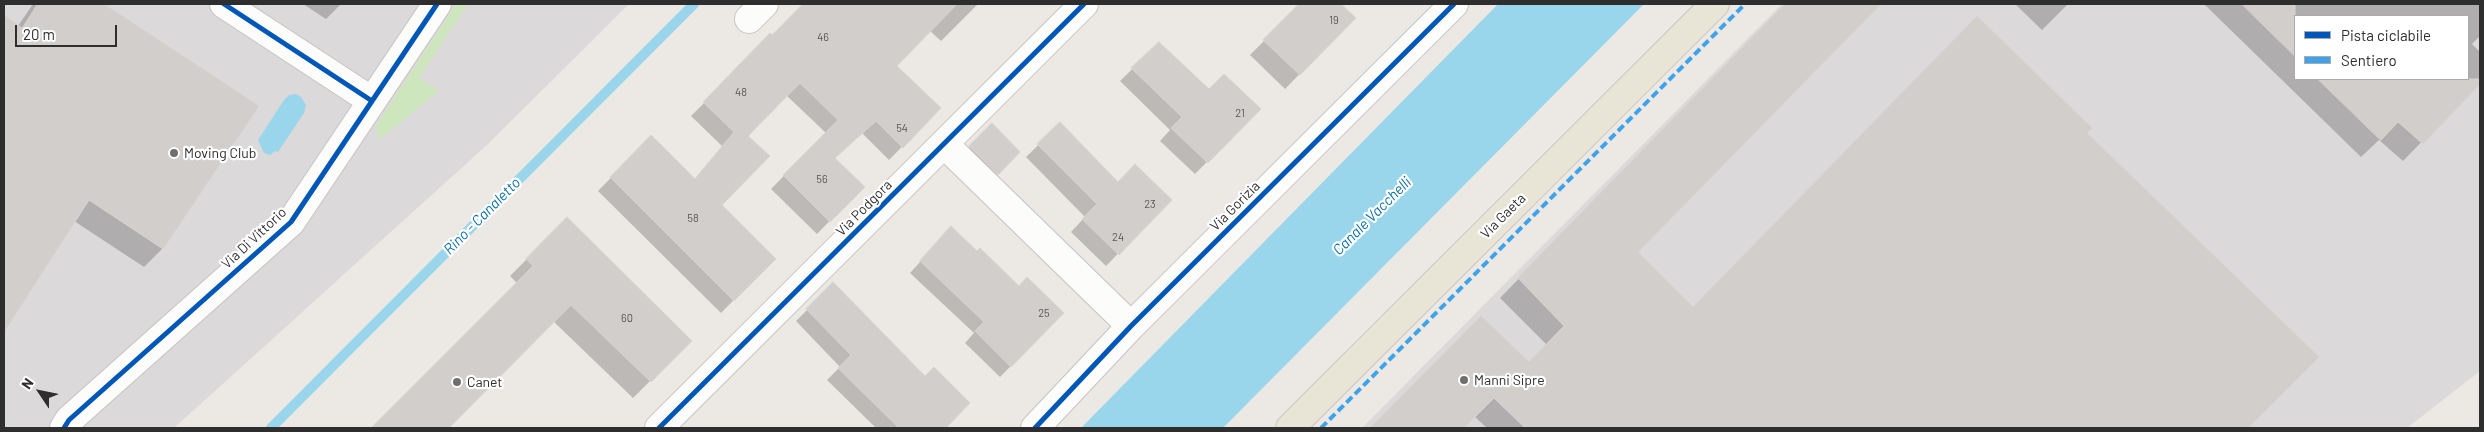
<!DOCTYPE html>
<html>
<head>
<meta charset="utf-8">
<style>
	body { margin:0 }
	#map { position:relative; width:2484px; height:432px; overflow:hidden; background:#ece8e4; font-family:Barlow,sans-serif }
	canvas { display:block }
	.frame { position:absolute; inset:0; border:5px solid #2e2e2e; pointer-events:none }
	.legend { position:absolute; left:2294px; top:15px; width:175px; height:65px; box-sizing:border-box; background:#fff; border:1px solid #ababab; margin:0; padding:6px 9px; list-style:none; font-size:15px; color:#2e2e2e }
	.legend li { display:flex; align-items:center; gap:10px; height:25px }
	.legend b { width:25px; border:1px solid #ababab }
	.north { position:absolute; left:15px; top:367px; width:50px; height:50px; -webkit-text-stroke:4px #fff; paint-order:stroke; rotate:304deg; font-size:14px; font-weight:700; line-height:20px; text-align:center; color:#2e2e2e }
	.north::after { content:''; display:block; margin:auto; width:18px; height:22px; background:#2e2e2e; clip-path:polygon(50% 0,100% 100%,50% 72%,0 100%) }
	.scale { position:absolute; left:15px; top:25px; width:102px; height:22px; box-sizing:border-box; border:2px solid #2e2e2e; border-top:0; padding-left:6px; font-size:15px; line-height:18px; white-space:nowrap; color:#2e2e2e; -webkit-text-stroke:4px #fff; paint-order:stroke }
</style>
</head>
<body>
<div id="map">
<canvas width="2484" height="432"></canvas>
<div class="frame"></div>
<ul class="legend">
<li><b style="height:6px;background:#0057b8"></b>Pista ciclabile</li>
<li><b style="height:6px;background:#3ea3eb"></b>Sentiero</li>
</ul>
<div class="north">N</div>
<div class="scale">20 m</div>
</div>
<script>
const context = document.querySelector('canvas').getContext('2d');
context.lineJoin = 'round';
function fill(path, color) {
  context.fillStyle = color;
  context.fill(path, 'evenodd');
}
function strokePath(path, color, width, dash) {
  context.strokeStyle = color;
  context.lineWidth = width;
  context.lineCap = dash ? 'butt' : 'round';
  context.setLineDash(dash || []);
  context.stroke(path);
}
function write(font, color, halo, rows, align = 'center') {
  context.font = font + ' Barlow,sans-serif';
  context.lineWidth = 4.5;
  context.setLineDash([]);
  context.textBaseline = 'middle';
  context.strokeStyle = halo;
  context.fillStyle = color;
  for (const [text, x, y, turn = 0] of rows) {
    context.save();
    context.translate(x, y);
    context.rotate((+turn || 0) * Math.PI / 180);
    context.textAlign = isNaN(turn) ? turn : align;
    if (halo) context.strokeText(text, 0, 0);
    context.fillText(text, 0, 0);
    context.restore();
  }
}
fill(new Path2D(`
	M4,4h625l-141,140 -314,284h-170z
	M1782,4h698v367l-73,57h-1045zM2295,16h173v63h-173z`), '#dcd9db');
fill(new Path2D(`
	M456,4h12l-49,74 20,13 -60,49 -3,-14z`), '#cee6be');
fill(new Path2D(`
	M1498,4h146l-421,424h-142z
	M296,94l5,3 5,8 -2,8 -26,39 -3,-1 -5,4 -6,-2 -6,-13 26,-40 5,-5z`), '#99d6ec');
fill(new Path2D(`
	M33,4h68l156,102 -95,143 -18,18 -70,-46 -70,109v-313l14,9z
	M303,4h38l-15,15z
	M804,4h174l-37,37 -12,-11 -33,36 44,42 -51,52 -27,-27 -28,26 29,28 -46,47 -46,-45 55,-56 -40,-38 -40,41 -26,69 54,54 -53,54 -123,-122 53,-54 43,43 28,-34 -31,-30z
	M1301,4h39l14,14 -69,71 -35,-34z
	M1787,4h76l8,8 -235,240 57,56 392,-175 233,224 -71,71h-760l-13,-12 -12,12h-91l110,-111 48,47 18,-19 -47,-47z
	M2015,4h53l-26,26z
	M2204,4h276v32l-8,8 8,8v30l-77,79 -24,-21 -18,17zM2295,16h173v63h-173z
	M1159,43l50,47 50,19 -64,65 -35,-33 10,-11 -50,-49z
	M1060,124l58,59 52,17 -64,66 -35,-34 14,-15 -59,-60z
	M992,125l26,27 -29,29 -27,-26z
	M567,219l123,122 -57,57 -80,-77 -106,107h-74l144,-145 -7,-7z
	M941,239l36,14 42,34 44,26 -63,64 -35,-34 9,-10 -64,-60z
	M833,284l92,93 43,26 -24,25h-68l-49,-48 13,-13 -44,-46z`), '#0003');
strokePath(new Path2D(`
	M271,428l423,-424`), '#99d6ec', 10);
const building = new Path2D(`
	M38,4h66l155,102 -96,143 -74,-49 -85,132v-317l18,13z
	M803,4h154l-60,62 44,42 -38,40 -27,-27 -41,37 30,29 -35,35 -47,-47 55,-55 -38,-37 -52,53 22,20 -48,49 54,54 -42,42 -124,-124 41,-42 44,44 39,-47 -31,-30 67,-69 2,2z
	M1299,4h42l15,14 -56,57 -37,-35z
	M1785,4h96l-243,248 55,55 284,-291 115,112 -5,5 232,224 -71,71h-723l-31,-30 -30,30h-94l111,-112 48,46 35,-36 -46,-48z
	M2242,4h53v52z
	M1159,42l50,47 15,-15 37,35 -53,54 -37,-35 11,-11 -51,-49z
	M2318,79h162v5l-57,60 -25,-22 -17,18z
	M1060,122l58,60 17,-18 37,36 -53,55 -37,-36 15,-15 -60,-60z
	M992,123l28,29 -22,23 -29,-29z
	M567,217l125,124 -41,41 -80,-77 -122,123h-78l162,-162 -7,-7z
	M951,226l26,25 3,-3 39,38 8,-9 37,36 -53,54 -36,-36 9,-9 -64,-61z
	M833,282l92,94 9,-9 36,36 -24,25h-47l-61,-60 13,-13 -45,-46z`);
fill(building, '#d1cecb');
strokePath(building, '#d7d4d0', 1);
const minor = new Path2D(`
	M224,4l148,97
	M749,19l15,-15
	M944,144l187,182
	M64,428l5,-8 222,-198 146,-218
	M659,428l425,-424
	M1035,428l96,-102 323,-322`);
const major = new Path2D(`
	M1290,428l425,-424`);
strokePath(minor, '#c5c4c5', 30);
strokePath(major, '#c6c5c4', 30);
strokePath(minor, '#fcfcfb', 28);
strokePath(major, '#e8e4d6', 28);
strokePath(new Path2D(`
	M1321,428l424,-424`), '#3ea3eb', 4, [8, 4]);
strokePath(new Path2D(`
	M224,4l148,97
	M64,428l5,-8 222,-198 146,-218
	M659,428l425,-424
	M1035,428l96,-102 323,-322`), '#0057b8', 5);
for (const [x, y, r, color] of [
	[174,153,5,"#706f6e"],
	[1464,380,5,"#706f6e"],
	[457,382,5,"#706f6e"]
]) {
  const dot = new Path2D();
  dot.arc(x, y, r, 0, 2 * Math.PI);
  context.fillStyle = color;
  context.fill(dot);
  strokePath(dot, '#fff', 2);
}
write('11px', '#585857', null, [
	["19",1334,20],
	["46",823,37],
	["48",741,92],
	["21",1240,113],
	["54",902,128],
	["56",822,179],
	["23",1150,204],
	["58",693,218],
	["24",1118,237],
	["25",1044,313],
	["60",627,318]
]);
write('14px', '#2e2e2e', '#fff', [
	["Moving Club",184,153],
	["Manni Sipre",1474,380],
	["Canet",467,382]
], 'left');
write('14px', '#2e2e2e', '#fff', [
	["Via Gorizia",1235,206,-45],
	["Via Podgora",864,208,-45],
	["Via Gaeta",1503,216,-45],
	["Via Di Vittorio",254,238,-43]
]);
write('italic 15px', '#0d6fa3', '#fff', [
	["Rino - Canaletto",482,216,-45],
	["Canale Vacchelli",1372,216,-45]
]);
</script>
</body>
</html>
